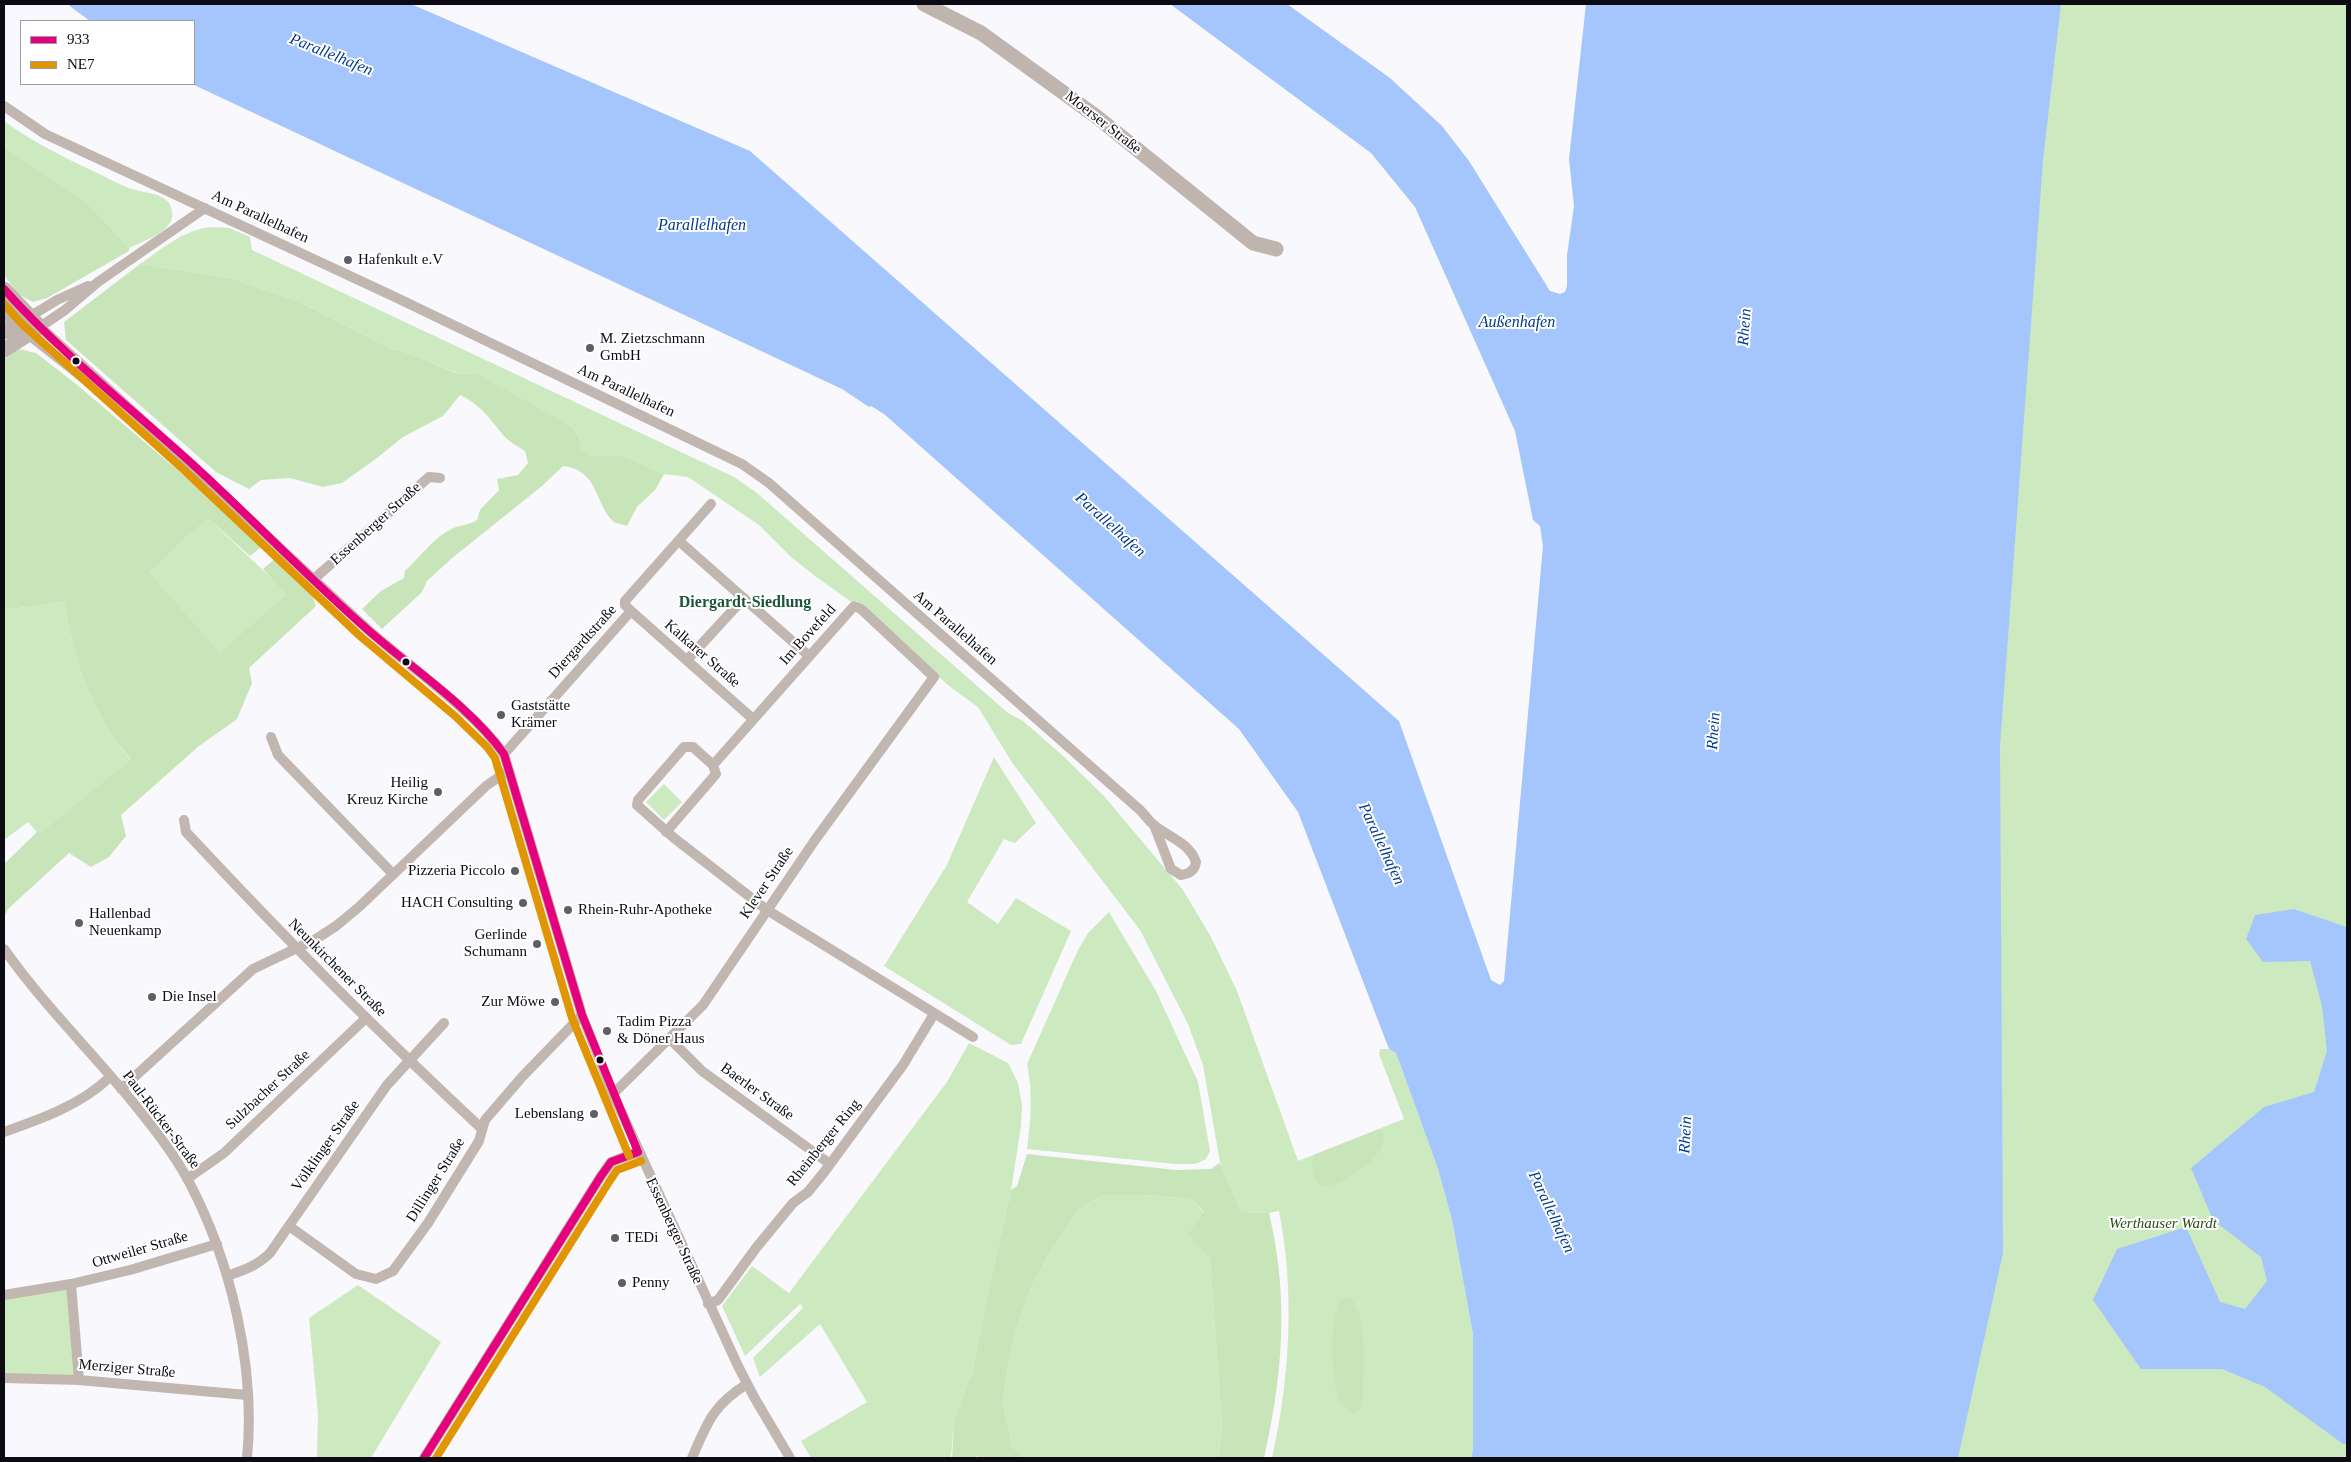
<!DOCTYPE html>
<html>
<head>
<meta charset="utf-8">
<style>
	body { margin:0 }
	#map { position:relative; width:2351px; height:1462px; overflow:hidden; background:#f9f8fc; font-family:Georgia,serif }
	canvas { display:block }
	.frame { position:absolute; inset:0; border:5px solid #0c0a13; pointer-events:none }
	.legend { position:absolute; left:20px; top:20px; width:175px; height:65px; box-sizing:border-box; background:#fff; border:1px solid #9e9da1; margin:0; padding:6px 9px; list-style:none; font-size:15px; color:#0c0a13 }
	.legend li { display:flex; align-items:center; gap:10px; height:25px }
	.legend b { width:25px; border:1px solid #9e9da1 }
</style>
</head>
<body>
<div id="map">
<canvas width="2351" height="1462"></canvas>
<div class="frame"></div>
<ul class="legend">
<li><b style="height:6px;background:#e5007d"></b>933</li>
<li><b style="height:6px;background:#e09602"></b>NE7</li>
</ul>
</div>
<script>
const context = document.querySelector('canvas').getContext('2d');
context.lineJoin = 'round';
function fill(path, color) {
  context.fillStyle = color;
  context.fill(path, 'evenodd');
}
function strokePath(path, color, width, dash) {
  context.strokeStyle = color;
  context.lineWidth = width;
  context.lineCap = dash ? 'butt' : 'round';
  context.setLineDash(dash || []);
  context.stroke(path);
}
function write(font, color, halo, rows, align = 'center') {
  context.font = font + ' Georgia,serif';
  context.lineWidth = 4;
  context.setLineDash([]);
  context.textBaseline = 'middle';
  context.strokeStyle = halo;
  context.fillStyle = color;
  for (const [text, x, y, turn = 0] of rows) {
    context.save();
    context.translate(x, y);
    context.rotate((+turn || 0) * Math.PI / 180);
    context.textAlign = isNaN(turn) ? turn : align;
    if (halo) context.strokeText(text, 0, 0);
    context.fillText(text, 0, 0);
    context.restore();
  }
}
fill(new Path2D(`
	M2053,4h294v1439l-4,1h4v14h-406l52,-735z
	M4,121c29,21 61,37 93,52 11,5 23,12 35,16 14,5 37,3 40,22 4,20 -29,30 -43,37l-42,-46 -83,-55z
	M211,227l18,1 21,9 2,13 482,227 23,16 251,220 15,8 39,34 42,41 79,94 28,47 26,54 61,170 106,-42 -25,-65 1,-5h9l7,4 42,116 14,51 21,114v116l-2,8h-199c18,-81 23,-165 7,-247l-10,2 -27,-1 -21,-44 -18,-103 -15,-41 -48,-94 -127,-166 -35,-57 -29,-21 -92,-85h-7l-35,-25 -24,-19 -32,-32 -71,-48 -24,-3 -42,-19 -31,3 -9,-7 -3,-14 -8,-11 -100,-53 -12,1 -45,-19 -24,-7 -88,-45 -68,-24 -94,-15c22,-15 43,-34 71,-37z
	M209,519l78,74 -67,61 -70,-81 35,-35z
	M64,602c7,41 17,80 38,117 8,14 19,28 29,42l-90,71h-4l-9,-10 -24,18v-230z
	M994,757l42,66 -21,20 -11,-4 -37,63 31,22 18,-26 55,33 -50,113 -10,1 -127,-79 63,-101z
	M664,784l18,18 -18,18 -18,-18z
	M1109,912l47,79 42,91 12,69 -4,8 -11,5h-19l-149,-15c4,-29 6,-56 0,-85l51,-114 10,-17z
	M969,1043l39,20 10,20 4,22 -1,21 -10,64 -25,110 -13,70 -19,49 -3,39h-140l-10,-17 66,-39 -47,-78 -60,53 -7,-19 50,-50 -3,-4 -55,52 -23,-50 30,-40 37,27 158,-211z
	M1102,1195h45l44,4 13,14 -15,21 21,25 12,168 -4,31h-195l-11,-12 -9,-42 3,-28 10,-45 15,-43 21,-40 26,-38z
	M71,1284l8,96 -75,-2v-83z
	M358,1285l83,57 -70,116h-54l1,-44 -9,-96z`), '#cde9bf');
fill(new Path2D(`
	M4,147l83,55 42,46v3l-82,47 -14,4 -15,-8 -14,-19z
	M140,264l94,15 68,24 88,45 24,7 44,19 13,-1 11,4 89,49 8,11 3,14 9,6 31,-2 42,19 -9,16 -18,17 -10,19c-3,-1 -8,-2 -11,-3 -21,-13 -15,-53 -53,-57l-21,20 -91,73 -24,22 -5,11 -40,37 -20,-20 19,-18 23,-13 1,-7c12,-11 29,-33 43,-40 9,-6 19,-5 29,-11l3,-10 19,-20 -2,-11 21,-4 10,-12 -3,-12c-6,-4 -14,-8 -19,-13 -16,-18 -23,-32 -46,-43l-17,21 -40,21 -26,21 -35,25 -19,4 -33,-9 -29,2 -12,9 -33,-17 -150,-132 -2,-18z
	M18,349l18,4 40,31 171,145 15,17 -12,10 -41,-37 -24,19 -35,35 70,80 66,-59 -23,-25 14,-12 32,29 7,20 -67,62 3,15 -15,36 -38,27 -78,69 5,21 -17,21 -18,10 -22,-14 -61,56 -4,9v-54l33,-32h4l90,-72c-10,-13 -21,-27 -29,-41 -21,-37 -31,-76 -38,-117l-60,8v-251z
	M1379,1129c20,20 -31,51 -47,56 -4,1 -8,0 -12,0 -8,-10 -9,-18 -6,-30z
	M1027,1154l149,16 35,-1 8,-6 23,49 27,1c20,84 14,162 -5,245h-46l4,-31 -12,-168 -22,-25 16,-22 -13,-13 -44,-4h-45l-24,15 -26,38 -21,40 -15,43 -10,45 -3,28 9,42 11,12h-43l-4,-2 -1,2h-23l2,-39 19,-49 13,-70 25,-110 6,-4z
	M1350,1298c20,19 12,75 13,102l-2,9 -6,4c-6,-1 -12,-5 -15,-11 -9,-16 -11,-90 1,-103z`), '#c8e4b9');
fill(new Path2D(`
	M67,4h344l339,147 649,570 92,259 9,5 4,-4 39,-435 -3,-20 -7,-6 -18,-89 -100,-224 -44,-54 -201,-149h117l103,74 52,48 27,35 81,130 10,3 5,-2 2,-6v-31l7,-49 -5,-47 17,-155h475l-18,156 -43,586 3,507 -45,205h-487l2,-8v-116l-21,-114 -14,-51 -42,-116 -7,-4 -91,-237 -59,-83 -355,-315 -13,-8 -2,1 -27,-18 -650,-305h2v-63h-104z
	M2294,909l53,18v517h-4l-78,-57 -43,-18h-81l-48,-69 24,-51 69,-22 34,75 25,7 22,-28 -6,-24 -48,-37 -22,-52 73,-61 50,-15 13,-41 -5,-45 -12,-45 -47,1 -17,-23 9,-24z`), '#a5c6fd');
strokePath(new Path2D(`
	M4,106l41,28 350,163 347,167 27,19 371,327c5,5 9,11 14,15 14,12 35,17 42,37 -1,8 -7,12 -15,13l-10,-6 -17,-44
	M205,208l-107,74 -33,28 -25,17c110,99 217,200 325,300 43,39 106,81 139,127l78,261 31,79 125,272 16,31 36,61
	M29,317l28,-17 31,-14
	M29,335l90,71
	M679,541l130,115
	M314,579l115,-102 11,1
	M631,611l122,108
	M687,660l57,-62
	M271,737l7,18 115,119
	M504,754l127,-143 -6,-6v-4l86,-97
	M713,765l-20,-18h-9l-46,53 -1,5 37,33 93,72 206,127
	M184,820l2,12c95,102 193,201 295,296
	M4,949c38,54 85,100 127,151 20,25 42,52 57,80 43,81 68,187 59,278
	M670,1039l32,32 128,93
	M121,1089l132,-120 63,-30 20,-13 23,-19 127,-121 23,-16
	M613,1094l90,-89 112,-165 119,-163 -73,-68 -7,-3 -141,159 3,9 -50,58
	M4,1132c37,-13 77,-27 106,-55
	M187,1179l37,-26 142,-135
	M289,1226l67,48 20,5 17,-8 35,-48 51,-82 6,-21 37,-43 60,-62
	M227,1276c17,-6 30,-10 43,-23l117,-168 57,-62
	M71,1284l8,96
	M4,1295l67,-11 59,-14 87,-26
	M708,1304l10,-4 38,-52 37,-45 15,-11 17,-21 78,-106 31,-51
	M4,1378l75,2 168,15
	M424,1458l177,-282 10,-14 27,-10
	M692,1458c15,-35 21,-53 55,-74`), '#c1b6b0', 10);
strokePath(new Path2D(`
	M924,4l57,29 116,84 156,126 23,6
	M4,289l36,38 -36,23
	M4,309l25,26
	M4,332l21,-13`), '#c0b4af', 15);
strokePath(new Path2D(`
	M4,289c56,63 123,116 185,172 61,55 117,115 179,169 43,38 103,77 136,124l78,261 56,137
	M424,1458l177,-282 10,-14 27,-10`), '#e5007d', 8);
strokePath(new Path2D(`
	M4,304l18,20 162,146 176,166 95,80 32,31 8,11 77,260 57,138
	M436,1458l173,-276 8,-12 24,-9`), '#e09602', 8);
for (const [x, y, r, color] of [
	[348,260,5,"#5f5d65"],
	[590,348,5,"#5f5d65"],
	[76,361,4.5,"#0c0a13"],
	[406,662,4.5,"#0c0a13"],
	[501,715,5,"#5f5d65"],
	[438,792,5,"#5f5d65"],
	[515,871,5,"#5f5d65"],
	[523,903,5,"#5f5d65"],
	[568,910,5,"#5f5d65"],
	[79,923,5,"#5f5d65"],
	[537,944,5,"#5f5d65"],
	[152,997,5,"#5f5d65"],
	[555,1002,5,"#5f5d65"],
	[607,1031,5,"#5f5d65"],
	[600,1060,4.5,"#0c0a13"],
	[594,1114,5,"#5f5d65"],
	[615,1238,5,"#5f5d65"],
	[622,1283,5,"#5f5d65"]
]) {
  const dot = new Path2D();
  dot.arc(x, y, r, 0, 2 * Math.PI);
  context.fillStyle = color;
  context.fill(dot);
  strokePath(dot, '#fff', 2);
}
write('15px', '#0c0a13', '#fff', [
	["Moerser Straße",1103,123,38],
	["Am Parallelhafen",260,217,25],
	["Am Parallelhafen",626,391,25],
	["Essenberger Straße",376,524,-42],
	["Am Parallelhafen",955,628,41],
	["Im Bovefeld",808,635,-48],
	["Diergardtstraße",583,642,-48],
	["Kalkarer Straße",702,654,41],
	["Klever Straße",767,883,-56],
	["Neunkirchener Straße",337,968,45],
	["Sulzbacher Straße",268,1090,-43],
	["Baerler Straße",757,1092,36],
	["Paul-Rücker-Straße",161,1120,53],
	["Rheinberger Ring",824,1143,-51],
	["Völklinger Straße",326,1146,-55],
	["Dillinger Straße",436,1180,-58],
	["Essenberger Straße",674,1231,65],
	["Ottweiler Straße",140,1250,-16],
	["Merziger Straße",127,1369,5]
]);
write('15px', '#0c0a13', '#fff', [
	["Hafenkult e.V",358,260],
	["M. Zietzschmann",600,339],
	["GmbH",600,356],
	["Gaststätte",511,706],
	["Krämer",511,723],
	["Heilig",428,783,"right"],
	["Kreuz Kirche",428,800,"right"],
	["Pizzeria Piccolo",505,871,"right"],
	["HACH Consulting",513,903,"right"],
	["Rhein-Ruhr-Apotheke",578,910],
	["Hallenbad",89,914],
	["Neuenkamp",89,931],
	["Gerlinde",527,935,"right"],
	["Schumann",527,952,"right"],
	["Die Insel",162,997],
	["Zur Möwe",545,1002,"right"],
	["Tadim Pizza",617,1022],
	["& Döner Haus",617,1039],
	["Lebenslang",584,1114,"right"],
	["TEDi",625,1238],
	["Penny",632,1283]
], 'left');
write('italic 15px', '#2a4b13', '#fff', [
	["Werthauser Wardt",2163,1224]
]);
write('italic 16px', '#013990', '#fff', [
	["Parallelhafen",331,55,22],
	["Parallelhafen",702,226],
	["Außenhafen",1517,323],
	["Rhein",1745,327,-86],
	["Parallelhafen",1110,525,42],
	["Rhein",1714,731,-86],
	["Parallelhafen",1381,844,65],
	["Rhein",1686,1135,-87],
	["Parallelhafen",1551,1212,65]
]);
write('bold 16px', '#1b5638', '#fff', [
	["Diergardt-Siedlung",745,603]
]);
</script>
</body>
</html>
